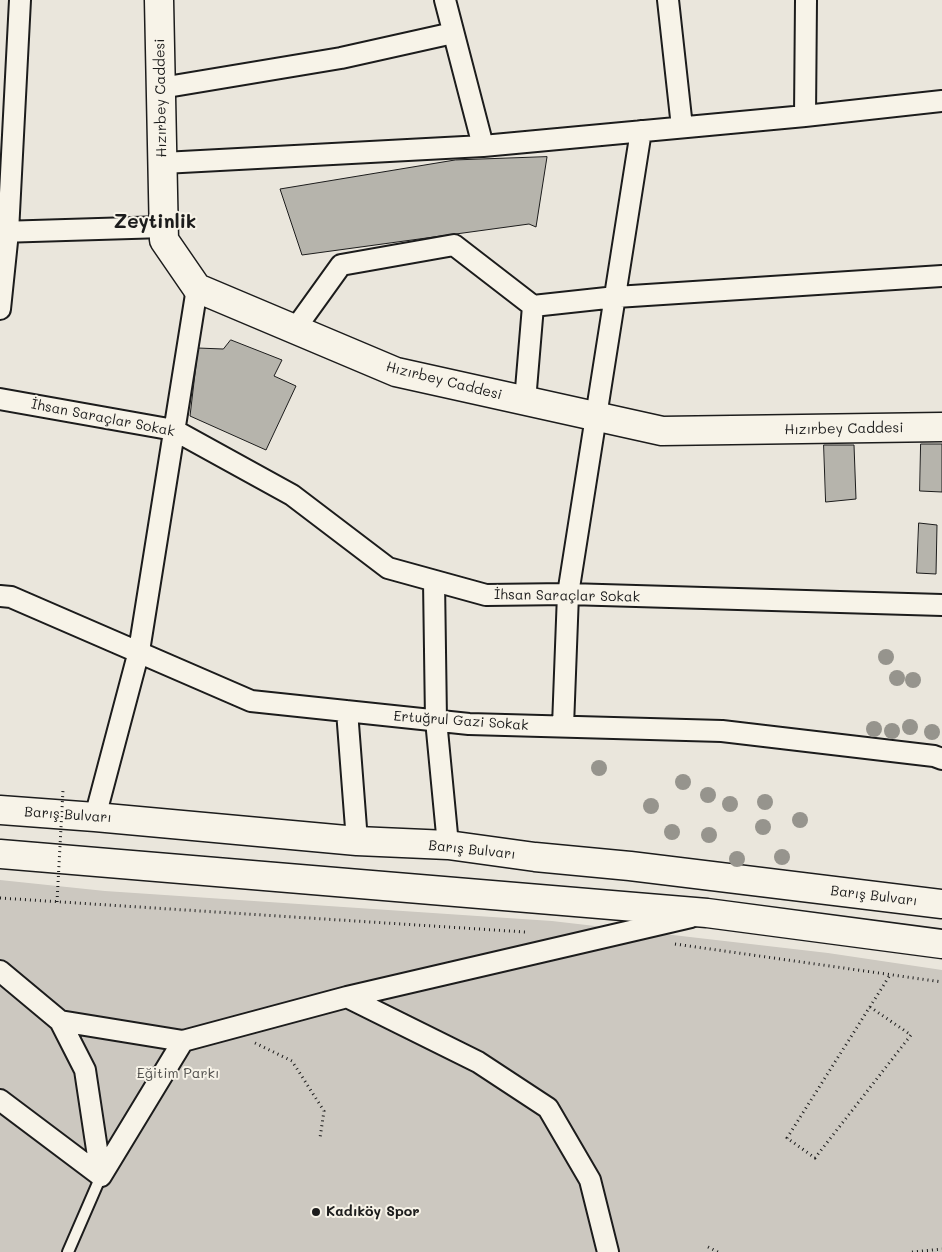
<!DOCTYPE html>
<html>
<head>
<meta charset="utf-8">
<style>
	body { margin:0 }
	canvas { display:block; background:#eae6dc }
</style>
</head>
<body>
<canvas width="942" height="1252"></canvas>
<script>
const context = document.querySelector('canvas').getContext('2d');
context.lineJoin = 'round';
function fill(path, color) {
  context.fillStyle = color;
  context.fill(path, 'evenodd');
}
function strokePath(path, color, width, dash) {
  context.strokeStyle = color;
  context.lineWidth = width;
  context.lineCap = dash ? 'butt' : 'round';
  context.setLineDash(dash || []);
  context.stroke(path);
}
function write(font, color, halo, rows, align = 'center') {
  context.font = font + ' Mali,sans-serif';
  context.lineWidth = 4;
  context.setLineDash([]);
  context.textBaseline = 'middle';
  context.strokeStyle = halo;
  context.fillStyle = color;
  for (const [text, x, y, turn = 0] of rows) {
    context.save();
    context.translate(x, y);
    context.rotate((+turn || 0) * Math.PI / 180);
    context.textAlign = isNaN(turn) ? turn : align;
    if (halo) context.strokeText(text, 0, 0);
    context.fillText(text, 0, 0);
    context.restore();
  }
}
fill(new Path2D(`
	M0,880l105,11 447,30 276,32 114,17v282h-942z`), '#ccc8c0');
const building = new Path2D(`
	M547,157l-11,70 -7,-3 -227,31 -22,-66 175,-29z
	M231,340l51,20 -8,16 22,10 -30,64 -76,-34 8,-68 25,1z
	M921,444h21v48l-22,-1z
	M824,445h30l2,54 -30,3z
	M919,523l18,2 -1,49 -19,-1z`);
fill(building, '#b6b4ac');
strokePath(building, '#1c1c1c', 1);
const service = new Path2D(`
	M68,1252l33,-76`);
const minor = new Path2D(`
	M668,0l14,127
	M161,88l180,-30 112,-25
	M805,116l1,-116
	M483,146l322,-30 137,-15
	M163,163l320,-17 -38,-146
	M0,232l164,-5
	M533,306l83,-9 326,-21
	M0,309l8,-77 12,-232
	M295,329l46,-64 113,-20 79,61 -8,95
	M0,399l174,31 118,65 96,73 98,27 82,-1 374,11
	M434,581l2,139 12,125
	M0,596l11,1 240,104 218,23 253,7 212,25 8,3
	M347,711l10,130
	M563,726l5,-132 73,-463
	M95,817l44,-166 58,-363
	M0,971l60,50 25,49 16,106
	M347,997l131,65 70,46 42,72 18,72
	M60,1021l123,20 -82,135
	M183,1041l164,-44 344,-80
	M0,1100l101,76`);
const secondary = new Path2D(`
	M159,0l5,240 33,48 199,84 266,59 280,-4`);
const primary = new Path2D(`
	M0,810l95,7 262,24 91,4 87,12 95,9 312,38
	M0,854l707,59 235,31`);
strokePath(service, '#1c1c1c', 14);
strokePath(minor, '#1c1c1c', 24);
strokePath(secondary, '#1c1c1c', 31);
strokePath(primary, '#1c1c1c', 31);
strokePath(new Path2D(`
	M0,898l525,34
	M675,944l267,38
	M870,1007l41,28 -96,123 -28,-20 103,-163
	M255,1043l37,18 32,50 -4,27
	M708,1247l10,5
	M912,1252l30,-3`), '#1c1c1c', 3, [1, 4]);
strokePath(service, '#f7f3e8', 10);
strokePath(minor, '#f7f3e8', 20);
strokePath(secondary, '#f7f3e8', 28);
strokePath(primary, '#f7f3e8', 28);
strokePath(new Path2D(`
	M57,902l6,-112`), '#1c1c1c', 3, [1, 4]);
context.fillStyle = '#96948d';
for (const [x, y] of [
	[886,657],
	[897,678],
	[913,680],
	[910,727],
	[874,729],
	[892,731],
	[932,732],
	[599,768],
	[683,782],
	[708,795],
	[765,802],
	[730,804],
	[651,806],
	[800,820],
	[763,827],
	[672,832],
	[709,835],
	[782,857],
	[737,859]
]) {
  context.beginPath();
  context.arc(x, y, 8, 0, 2 * Math.PI);
  context.fill();
}
for (const [x, y, r, color] of [
	[316,1212,5,"#1c1c1c"]
]) {
  const dot = new Path2D();
  dot.arc(x, y, r, 0, 2 * Math.PI);
  context.fillStyle = color;
  context.fill(dot);
  strokePath(dot, '#f7f3e8', 2);
}
write('14px', '#1c1c1c', '#f7f3e8', [
	["Hızırbey Caddesi",161,98,-91],
	["Hızırbey Caddesi",444,381,14],
	["İhsan Saraçlar Sokak",103,418,11],
	["Hızırbey Caddesi",844,429,-1],
	["İhsan Saraçlar Sokak",567,596,1],
	["Ertuğrul Gazi Sokak",461,721,4],
	["Barış Bulvarı",68,815,4],
	["Barış Bulvarı",472,850,6],
	["Barış Bulvarı",874,896,7]
]);
write('14px', '#51504d', '#f7f3e8', [
	["Eğitim Parkı",178,1074]
]);
write('bold 14px', '#1c1c1c', '#f7f3e8', [
	["Kadıköy Spor",326,1212]
], 'left');
write('bold 19px', '#1c1c1c', '#f7f3e8', [
	["Zeytinlik",155,222]
]);
</script>
</body>
</html>
